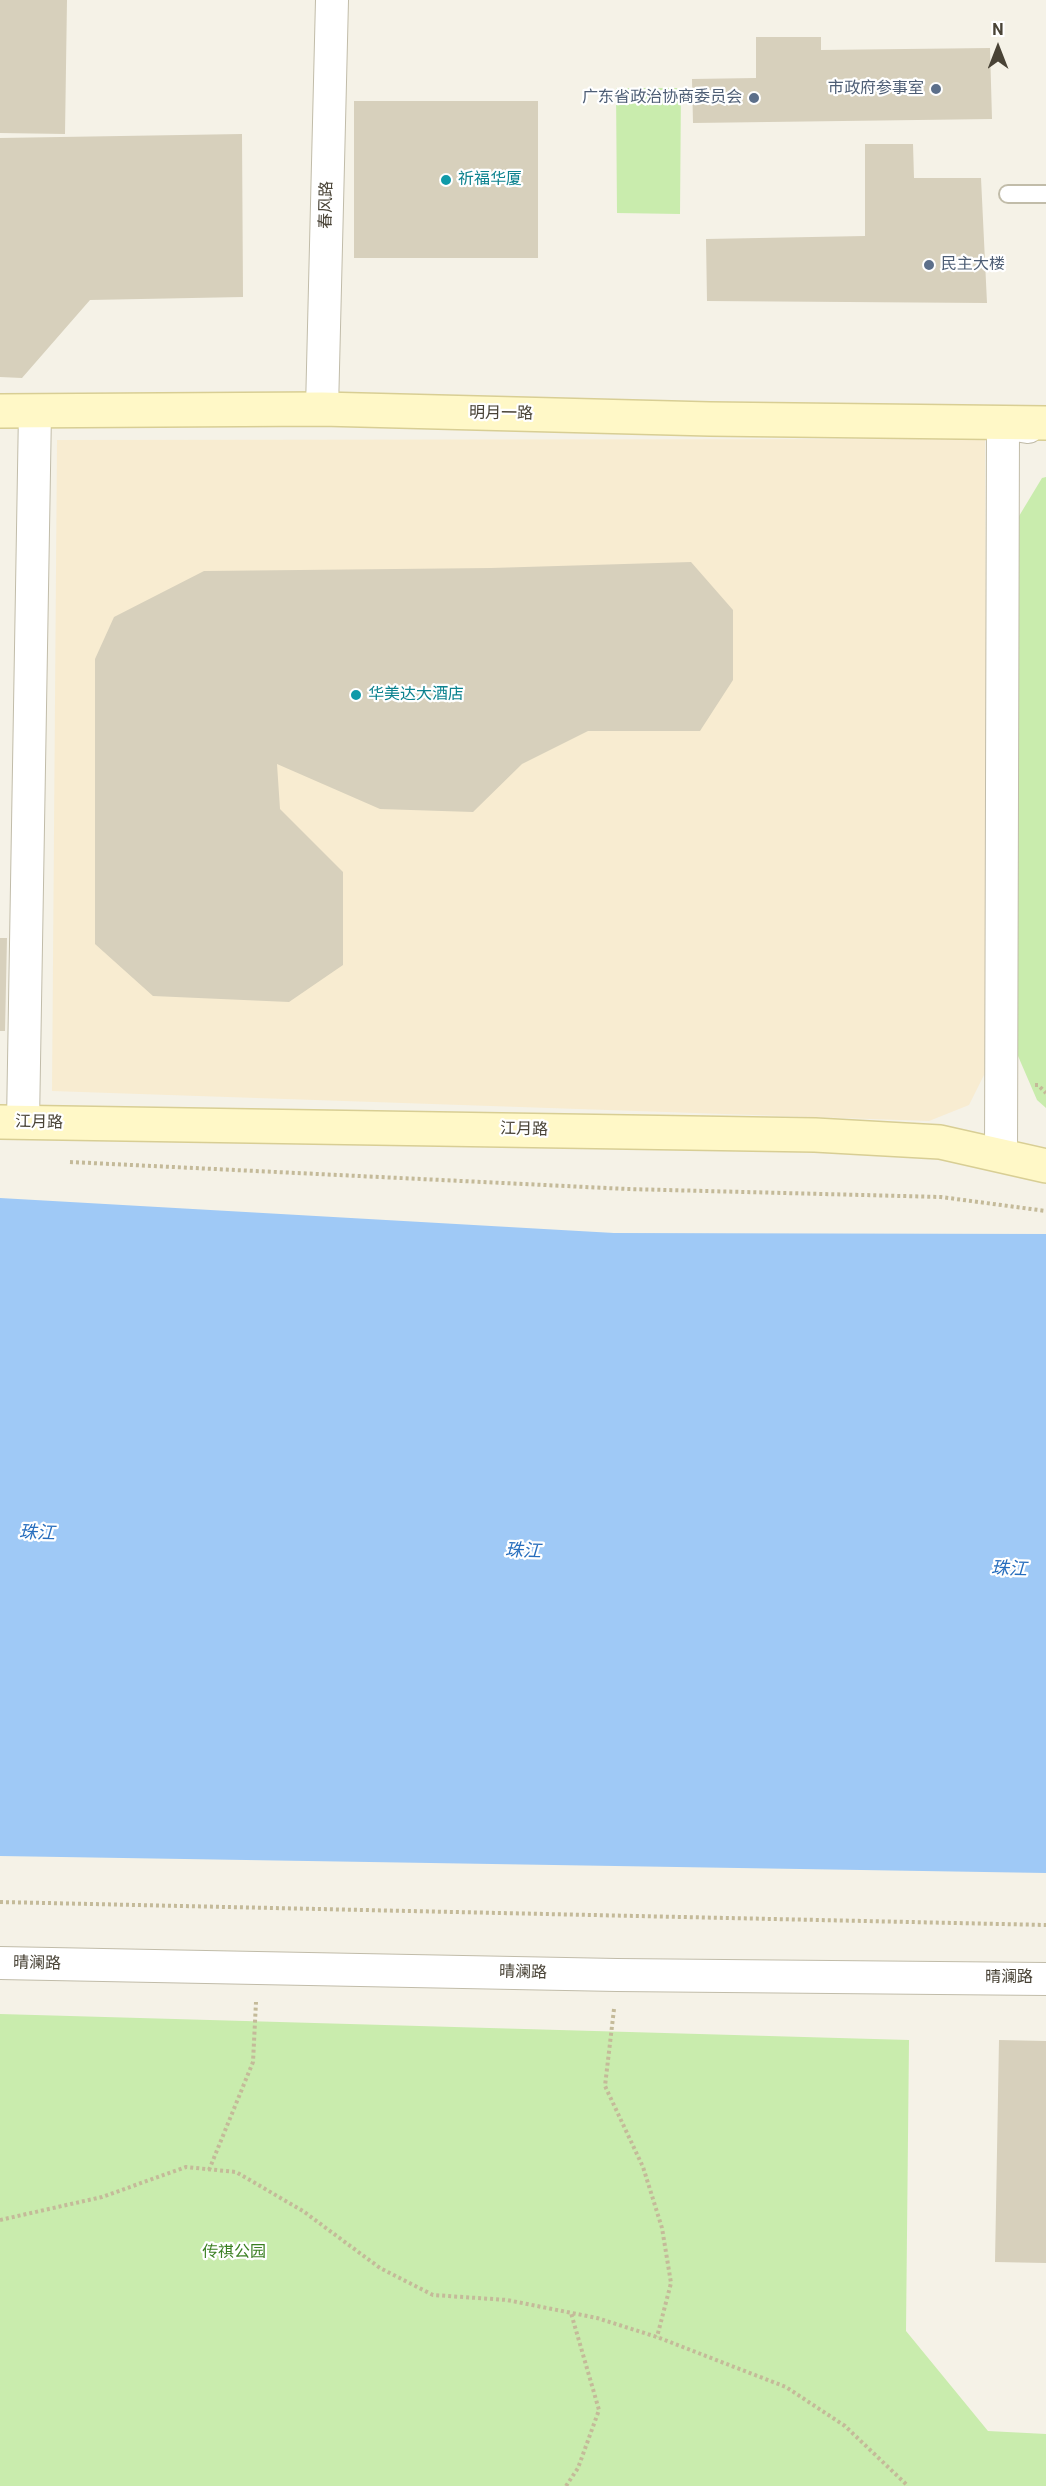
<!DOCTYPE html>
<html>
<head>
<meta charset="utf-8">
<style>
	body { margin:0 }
	#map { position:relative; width:1046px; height:2486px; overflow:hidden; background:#f5f2e7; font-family:Roboto,sans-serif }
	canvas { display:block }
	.north { position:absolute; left:968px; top:18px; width:60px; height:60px; -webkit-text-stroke:4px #fff; paint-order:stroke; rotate:0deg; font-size:16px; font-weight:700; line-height:24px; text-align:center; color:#494336 }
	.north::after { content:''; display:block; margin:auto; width:21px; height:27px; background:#494336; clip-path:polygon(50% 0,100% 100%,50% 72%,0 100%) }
</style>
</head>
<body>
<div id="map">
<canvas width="1046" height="2486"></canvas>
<div class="north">N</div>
</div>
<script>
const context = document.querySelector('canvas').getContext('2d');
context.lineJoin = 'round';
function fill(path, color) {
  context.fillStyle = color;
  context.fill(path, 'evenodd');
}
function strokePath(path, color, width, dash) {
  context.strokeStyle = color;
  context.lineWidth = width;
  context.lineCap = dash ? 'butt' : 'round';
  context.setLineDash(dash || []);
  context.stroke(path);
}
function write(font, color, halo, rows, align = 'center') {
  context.font = font + ' Roboto,"Noto Sans SC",sans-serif';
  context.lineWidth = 4.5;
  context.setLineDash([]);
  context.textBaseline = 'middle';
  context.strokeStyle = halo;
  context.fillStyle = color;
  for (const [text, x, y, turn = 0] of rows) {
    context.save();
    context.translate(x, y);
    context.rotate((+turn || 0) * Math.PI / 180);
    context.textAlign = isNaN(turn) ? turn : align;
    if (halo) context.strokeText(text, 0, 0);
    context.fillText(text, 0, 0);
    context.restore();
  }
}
fill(new Path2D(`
	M985,439l3,628 -19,38 -40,16 -877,-30 5,-651z`), '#f8ecd1');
fill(new Path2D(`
	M616,88h65l-1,126 -63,-1z
	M1046,477v631l-9,-8 -22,-51 -5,-518 32,-53z
	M0,2014l909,26 -3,291 82,100 58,3v52h-1046z`), '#c9ecad');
fill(new Path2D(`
	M0,1198l614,35 432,1v639l-1046,-17z`), '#9fc9f6');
fill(new Path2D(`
	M0,0h67l-2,134 -65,-1z
	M756,37h65v13l169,-2 2,71 -299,4 -1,-44 64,-1z
	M354,101h184v157h-184z
	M242,134l1,163 -153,3 -68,78 -22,-1v-239z
	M865,144h48l1,34h67l6,125 -280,-2 -1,-62 159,-3z
	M691,562l42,48v70l-33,51h-112l-66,33 -49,48 -93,-3 -103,-45 3,45 63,63v93l-54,37 -136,-6 -58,-52v-285l19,-42 90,-46 287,-3z
	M0,938h7l-2,93h-5z
	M999,2040l47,1v222l-51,-1z`), '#d7d0bc');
const lane = new Path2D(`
	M1008,194h38`);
const street = new Path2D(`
	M322,409l10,-409
	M23,1122l12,-711
	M1001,1155l2,-732 25,4
	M0,1963l617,12 429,4`);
const secondary = new Path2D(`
	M0,411l322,-2 388,10 336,4
	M0,1122l815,13 125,7 106,24`);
strokePath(lane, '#c1bca9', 20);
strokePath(street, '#c1bca9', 34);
strokePath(secondary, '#d8ce94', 36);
strokePath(new Path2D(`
	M1035,1085h3l8,8
	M70,1162l557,27 314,8 105,14
	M0,1902l1046,23
	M614,2009l-9,77 38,81 19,61 9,55 -14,54
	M209,2170l44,-108 3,-60
	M0,2220l102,-23 84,-30 50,5 67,39 77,57 53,27 74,5 90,18 60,19 129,50 59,39 63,60
	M566,2486l12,-18 21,-58 -28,-97`), '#c4ba99', 4, [3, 3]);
strokePath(lane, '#fff', 16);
strokePath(street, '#fff', 32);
strokePath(secondary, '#fff8c7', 33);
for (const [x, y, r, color] of [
	[936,89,6,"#5c6f8a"],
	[754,98,6,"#5c6f8a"],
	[446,180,6,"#0f9aa8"],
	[929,265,6,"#5c6f8a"],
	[356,695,6,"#0f9aa8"]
]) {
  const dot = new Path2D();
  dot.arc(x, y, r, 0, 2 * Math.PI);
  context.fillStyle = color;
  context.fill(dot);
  strokePath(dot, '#fff', 2);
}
write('16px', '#4e5e75', '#fff', [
	["市政府参事室",924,89],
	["广东省政治协商委员会",742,98],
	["民主大楼",941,265,"left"]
], 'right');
write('16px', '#0d838f', '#fff', [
	["祈福华厦",458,180],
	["华美达大酒店",368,695]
], 'left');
write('16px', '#494336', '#fff', [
	["春风路",327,205,-89],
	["明月一路",501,414,1],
	["江月路",39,1123,1],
	["江月路",524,1130,1],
	["晴澜路",37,1964,1],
	["晴澜路",523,1973,1],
	["晴澜路",1009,1978]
]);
write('16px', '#3c8024', '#fff', [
	["传祺公园",234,2253]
]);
write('italic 18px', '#266dbd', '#fff', [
	["珠江",37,1534,2],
	["珠江",523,1552,2],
	["珠江",1009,1570,2]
]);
</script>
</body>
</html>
